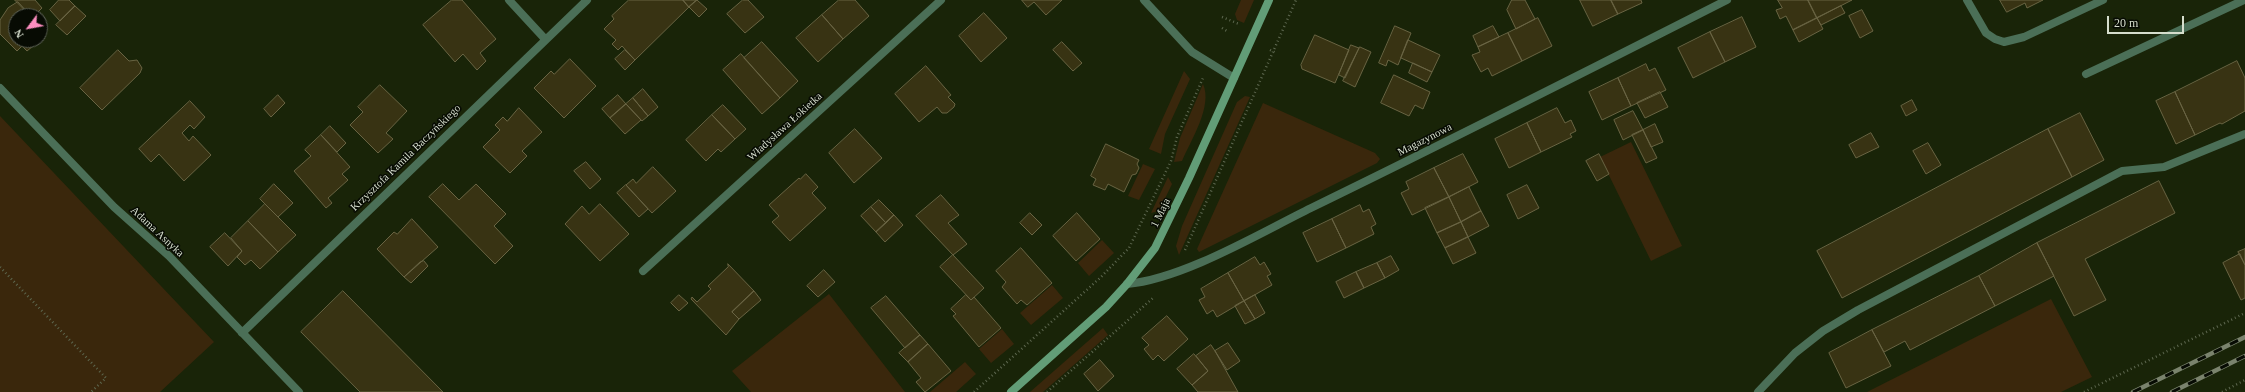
<!DOCTYPE html>
<html>
<head>
<meta charset="utf-8">
<style>
	body { margin:0 }
	#map { position:relative; width:2245px; height:392px; overflow:hidden; background:#192408; font-family:Georgia,serif }
	canvas { display:block }
	.north { position:absolute; left:8px; top:8px; width:40px; height:40px; box-sizing:border-box; background:#070b03; border:1px solid #5a5f54; border-radius:50%; rotate:238deg; font-size:11px; font-weight:700; line-height:16px; text-align:center; color:#d6decd }
	.north::after { content:''; display:block; margin:auto; width:14px; height:18px; background:#fd8ec0; clip-path:polygon(50% 0,100% 100%,50% 72%,0 100%) }
	.scale { position:absolute; left:2107px; top:16px; width:77px; height:18px; box-sizing:border-box; border:2px solid #d6decd; border-top:0; padding-left:5px; font-size:12px; line-height:14px; white-space:nowrap; color:#d6decd; -webkit-text-stroke:3px #070b03; paint-order:stroke }
</style>
</head>
<body>
<div id="map">
<canvas width="2245" height="392"></canvas>
<div class="north">N</div>
<div class="scale">20 m</div>
</div>
<script>
const context = document.querySelector('canvas').getContext('2d');
context.lineJoin = 'round';
function fill(path, color) {
  context.fillStyle = color;
  context.fill(path, 'evenodd');
}
function strokePath(path, color, width, dash) {
  context.strokeStyle = color;
  context.lineWidth = width;
  context.lineCap = dash ? 'butt' : 'round';
  context.setLineDash(dash || []);
  context.stroke(path);
}
function write(font, color, halo, rows, align = 'center') {
  context.font = font + ' Georgia,serif';
  context.lineWidth = 3;
  context.setLineDash([]);
  context.textBaseline = 'middle';
  context.strokeStyle = halo;
  context.fillStyle = color;
  for (const [text, x, y, turn = 0] of rows) {
    context.save();
    context.translate(x, y);
    context.rotate((+turn || 0) * Math.PI / 180);
    context.textAlign = isNaN(turn) ? turn : align;
    if (halo) context.strokeText(text, 0, 0);
    context.fillText(text, 0, 0);
    context.restore();
  }
}
fill(new Path2D(`
	M1241,0h13l-10,23 -7,-3 -2,-6z
	M1184,71l6,8 -25,55 -4,20 -12,-5z
	M1203,84c10,22 -12,56 -21,77l-8,1 6,-24z
	M1245,96l5,1 -71,158 -3,-9 6,-20 55,-124z
	M1263,103l112,50 5,6 -3,4 -178,89 -2,-3z
	M0,116l214,226 -54,50h-160z
	M1631,142l51,104 -31,15 -51,-104z
	M1143,164l12,5 -16,31 -11,-4z
	M1168,177l4,7 -13,27 -8,2z
	M1102,240l12,13 -25,23 -11,-13z
	M1052,285l11,13 -32,27 -11,-12z
	M829,294l76,98h-154l-19,-21z
	M2051,299l41,78 -31,15h-194z
	M1103,328l5,7 -65,57h-13z
	M1002,329l12,15 -23,19 -12,-14z
	M965,362l11,12 -20,18h-26z`), '#3a270c');
const building = new Path2D(`
	M15,0h20l7,8 -8,8h-3z
	M59,0h10l6,6 -15,15 -10,-11z
	M452,0h10l34,39 -16,14 6,8 -9,9 -14,-16 -8,8 -32,-37z
	M629,0h54l6,7 -54,53 -13,-14 -4,4 -6,-6 4,-4 -12,-11 10,-10 -2,-3z
	M683,0h14l-8,7z
	M697,0l10,9 -8,8 -10,-10z
	M743,0h5l16,17 -19,16 -18,-19z
	M839,0h16l14,16 -26,23 -21,-24z
	M1022,0h40l-16,15 -12,-13 -6,5z
	M1512,0h13l10,19 -19,10 -9,-19z
	M1580,0h31l7,14 -25,12z
	M1611,0h30l1,3 -24,11z
	M1778,0h30l9,18 -24,12 -7,-14 -6,3 -4,-9 6,-2z
	M1808,0h44l-35,18z
	M2000,0h43l-16,8 -2,-5 -18,9z
	M18,2l13,14h-15v24h13l4,6 -6,5 -5,-5 -5,5 -17,-17v-14l8,-12z
	M75,6l11,10 -19,19 -11,-10z
	M1841,6l4,7 -24,12 -4,-7z
	M1862,10l11,21 -13,7 -11,-22z
	M984,13l23,25 -26,24 -22,-26z
	M822,15l21,24 -25,23 -22,-24z
	M1742,17l14,30 -31,15 -15,-30z
	M1538,18l14,28 -30,15 -14,-28z
	M1817,18l6,11 -24,13 -6,-12z
	M1395,26l16,7 -13,32 -10,-5 -2,6 -7,-3z
	M1493,26l6,11 -21,10 -5,-11z
	M1710,32l15,30 -32,16 -15,-30z
	M1508,33l14,28 -30,15 -4,-8 -7,4 -9,-17 8,-3 -2,-5z
	M1315,35l34,15 -14,33 -33,-14 -1,-4z
	M1408,40l32,15 -8,17 -31,-14z
	M762,42l36,39 -18,17 -36,-40z
	M1062,42l20,21 -9,8 -20,-21z
	M1351,45l8,3 -14,30 -6,-3z
	M1360,47l11,5 -16,35 -12,-6z
	M118,50l11,11 8,-1 5,8 -2,5 -38,37 -22,-22z
	M625,50l10,10 -10,10 -10,-11z
	M741,54l39,44 -18,16 -39,-44z
	M570,59l26,27 -32,32 -30,-30 17,-17 3,3z
	M2237,61l8,17v33l-23,13 -2,-1 -25,12 -20,-43z
	M1413,63l19,9 -5,10 -18,-9z
	M1646,64l3,7 6,-3 11,22 -35,16 -13,-28z
	M926,66l25,29 -3,2 7,7 -1,3 -7,6h-5l-5,-6 -18,15 -24,-28z
	M1394,75l36,17 -7,17 -8,-4 -6,11 -28,-13z
	M1618,78l13,28 -29,14 -13,-28z
	M380,85l27,26 -21,22 7,6 -15,14 -28,-28 13,-13 -5,-5z
	M643,89l15,18 -10,9 -15,-18z
	M1660,92l8,15 -23,11 -8,-15z
	M2175,92l20,43 -19,9 -20,-43z
	M278,95l7,8 -14,14 -7,-8z
	M618,95l8,9 -16,14 -8,-9z
	M633,98l15,18 -6,5 -16,-17z
	M1912,100l5,10 -11,6 -5,-10z
	M190,101l15,16 -11,12 -4,-4 -8,8 7,8 4,-5 18,19 -27,26 -25,-27 -8,8 -12,-13z
	M626,104l15,16 -16,14 -15,-16z
	M723,105l23,24 -11,10 -23,-24z
	M519,108l23,24 -20,19 5,5 -17,17 -27,-26 17,-17 -5,-5 8,-8 4,4z
	M1557,108l8,15 6,-3 5,11 -6,3 2,3 -31,15 -14,-29z
	M1633,111l10,19 -20,10 -9,-20z
	M2080,113l24,47 -32,17 -24,-48z
	M712,115l23,24 -14,13 -3,-3 -12,12 -20,-21z
	M1527,123l14,29 -32,16 -14,-29z
	M1655,124l8,18 -12,5 -8,-17z
	M330,126l16,17 -9,9 -16,-17z
	M855,129l27,29 -28,25 -25,-30z
	M2048,129l24,48 -230,121 -25,-47z
	M1643,130l14,28 -11,5 -14,-28z
	M1871,133l8,14 -23,11 -7,-13z
	M321,135l29,32 -8,7 6,6 -20,18 4,5 -6,5 -32,-37 17,-15 -6,-6z
	M1928,143l13,22 -15,9 -13,-23z
	M1106,144l33,16 -2,4 2,4 -3,6 -4,1 -8,17 -16,-8 -3,6 -12,-5 3,-6 -5,-3z
	M1463,154l15,28 -29,15 -15,-29z
	M1599,154l10,20 -12,7 -11,-20z
	M586,162l15,17 -11,10 -16,-18z
	M653,167l23,24 -24,22 -26,-28 7,-6 3,4z
	M1434,168l15,29 -37,18 -11,-22 8,-4 -3,-7z
	M806,174l12,13 -6,6 14,15 -36,33 -18,-19 7,-6 -10,-11 30,-27 1,1z
	M2159,181l16,32 -90,46 21,41 -32,16 -37,-73z
	M274,184l19,19 -15,14 -18,-18z
	M443,184l16,16 17,-16 30,30 -12,12 19,20 -18,18 -66,-67z
	M626,185l22,24 -9,8 -22,-24z
	M1527,185l12,23 -21,11 -11,-24z
	M1469,187l12,24 -20,11 -12,-25z
	M941,195l18,20 -11,8 19,21 -14,11 -37,-39z
	M1449,197l12,25 -24,11 -12,-25z
	M879,200l15,15 -8,8 -15,-16z
	M265,204l31,31 -18,17 -30,-31z
	M600,204l29,30 -29,27 -35,-37 17,-18 7,8z
	M1360,205l3,7 6,-3 7,15 -5,3 3,7 -28,14 -14,-29z
	M871,207l15,16 -10,9 -15,-16z
	M1481,211l8,15 -21,11 -7,-15z
	M1030,213l12,12 -10,10 -12,-12z
	M1077,213l23,26 -24,22 -23,-25z
	M894,215l9,10 -18,17 -9,-10z
	M412,219l26,28 -34,30 -27,-28 17,-17 3,2z
	M1332,219l14,29 -29,14 -14,-29z
	M248,221l30,31 -18,17 -9,-9 -6,5 -8,-8 5,-6 -11,-13z
	M1461,222l7,15 -23,11 -8,-15z
	M225,233l17,18 -14,15 -18,-19z
	M1468,237l8,16 -23,11 -8,-16z
	M2037,243l17,33 -59,30 -16,-30z
	M1021,248l31,35 -25,22 -6,-5 -4,4 -15,-17 4,-5 -10,-11z
	M2245,249v16l-7,-13z
	M2240,254l5,11v33l-4,2 -18,-37z
	M953,255l31,33 -13,12 -31,-33z
	M1391,256l8,14 -14,8 -8,-15z
	M1255,257l5,8 4,-3 7,12 -4,2 5,9 -28,16 -16,-28z
	M424,261l4,5 -17,17 -7,-6 16,-15z
	M1377,263l8,15 -21,10 -8,-16z
	M728,264l26,27 -22,21 7,7 -13,16 -35,-36 1,-2 5,5 14,-13 -3,-3 20,-19z
	M824,270l11,12 -17,15 -11,-11z
	M1356,272l8,16 -20,10 -8,-16z
	M1228,273l16,28 -27,16 -4,-7 -6,4 -8,-14 6,-3 -4,-8z
	M1979,276l16,30 -85,44 -5,-9 -21,11 -12,-22z
	M343,291l100,101h-83l-59,-60z
	M754,291l7,9 -22,19 -7,-7z
	M679,295l9,8 -9,8 -8,-8z
	M966,295l5,5 3,-3 27,31 -22,19 -26,-31 3,-2 -5,-5z
	M1255,295l10,18 -10,6 -11,-18z
	M886,296l34,39 -15,13 -34,-40z
	M1244,301l11,18 -10,5 -10,-18z
	M1167,316l21,23 -24,22 -6,-6 -5,5 -9,-11 5,-4 -7,-7z
	M1872,330l19,36 -45,22 -17,-35z
	M920,335l8,9 -20,18 -9,-9z
	M1228,343l12,18 -13,9 -12,-19z
	M928,344l23,27 -26,21 -9,-10 5,-4 -13,-16z
	M1211,345l4,6 23,41h-40l-6,-7 16,-14 -12,-15z
	M1194,354l14,17 -16,14 -15,-16z
	M1100,360l14,16 -16,15 -14,-17z`);
fill(building, '#383313');
strokePath(building, '#696443', 1);
strokePath(new Path2D(`
	M1222,17l17,7
	M1222,28l5,3
	M1270,50l6,3
	M1185,250l111,-250
	M0,267l106,111 -15,14
	M974,392l127,-115 28,-29 42,-87 6,-24 26,-59
	M1047,392l106,-94
	M2084,392l161,-79
	M2222,392l23,-12`), '#5e6850', 2.5, [1, 3]);
strokePath(new Path2D(`
	M2086,74l158,-74
	M1758,392l37,-39 28,-22 35,-21 264,-139 42,-4 81,-33`), '#4b6f57', 8);
strokePath(new Path2D(`
	M509,0l36,39
	M1144,0l48,52 42,26
	M1967,0l19,33 9,6 9,3 20,-5 79,-37
	M0,88l114,119 55,49 130,136
	M643,271l298,-271
	M1127,284c56,-5 133,-51 184,-76 140,-68 278,-138 416,-208
	M242,333l345,-333`), '#4b6f57', 8);
strokePath(new Path2D(`
	M1011,392l95,-85 21,-23 28,-36 34,-70 80,-178`), '#629d77', 8);
const rail = new Path2D(`
	M2133,392l112,-55
	M2172,392l73,-36`);
strokePath(rail, '#7a836d', 4.5);
strokePath(rail, '#070b03', 3, [9]);
write('11px', '#d6decd', '#070b03', [
	["Władysława Łokietka",785,127,-42],
	["Magazynowa",1425,140,-27],
	["Krzysztofa Kamila Baczyńskiego",406,158,-44],
	["1 Maja",1161,213,-64],
	["Adama Asnyka",157,232,43]
]);
</script>
</body>
</html>
